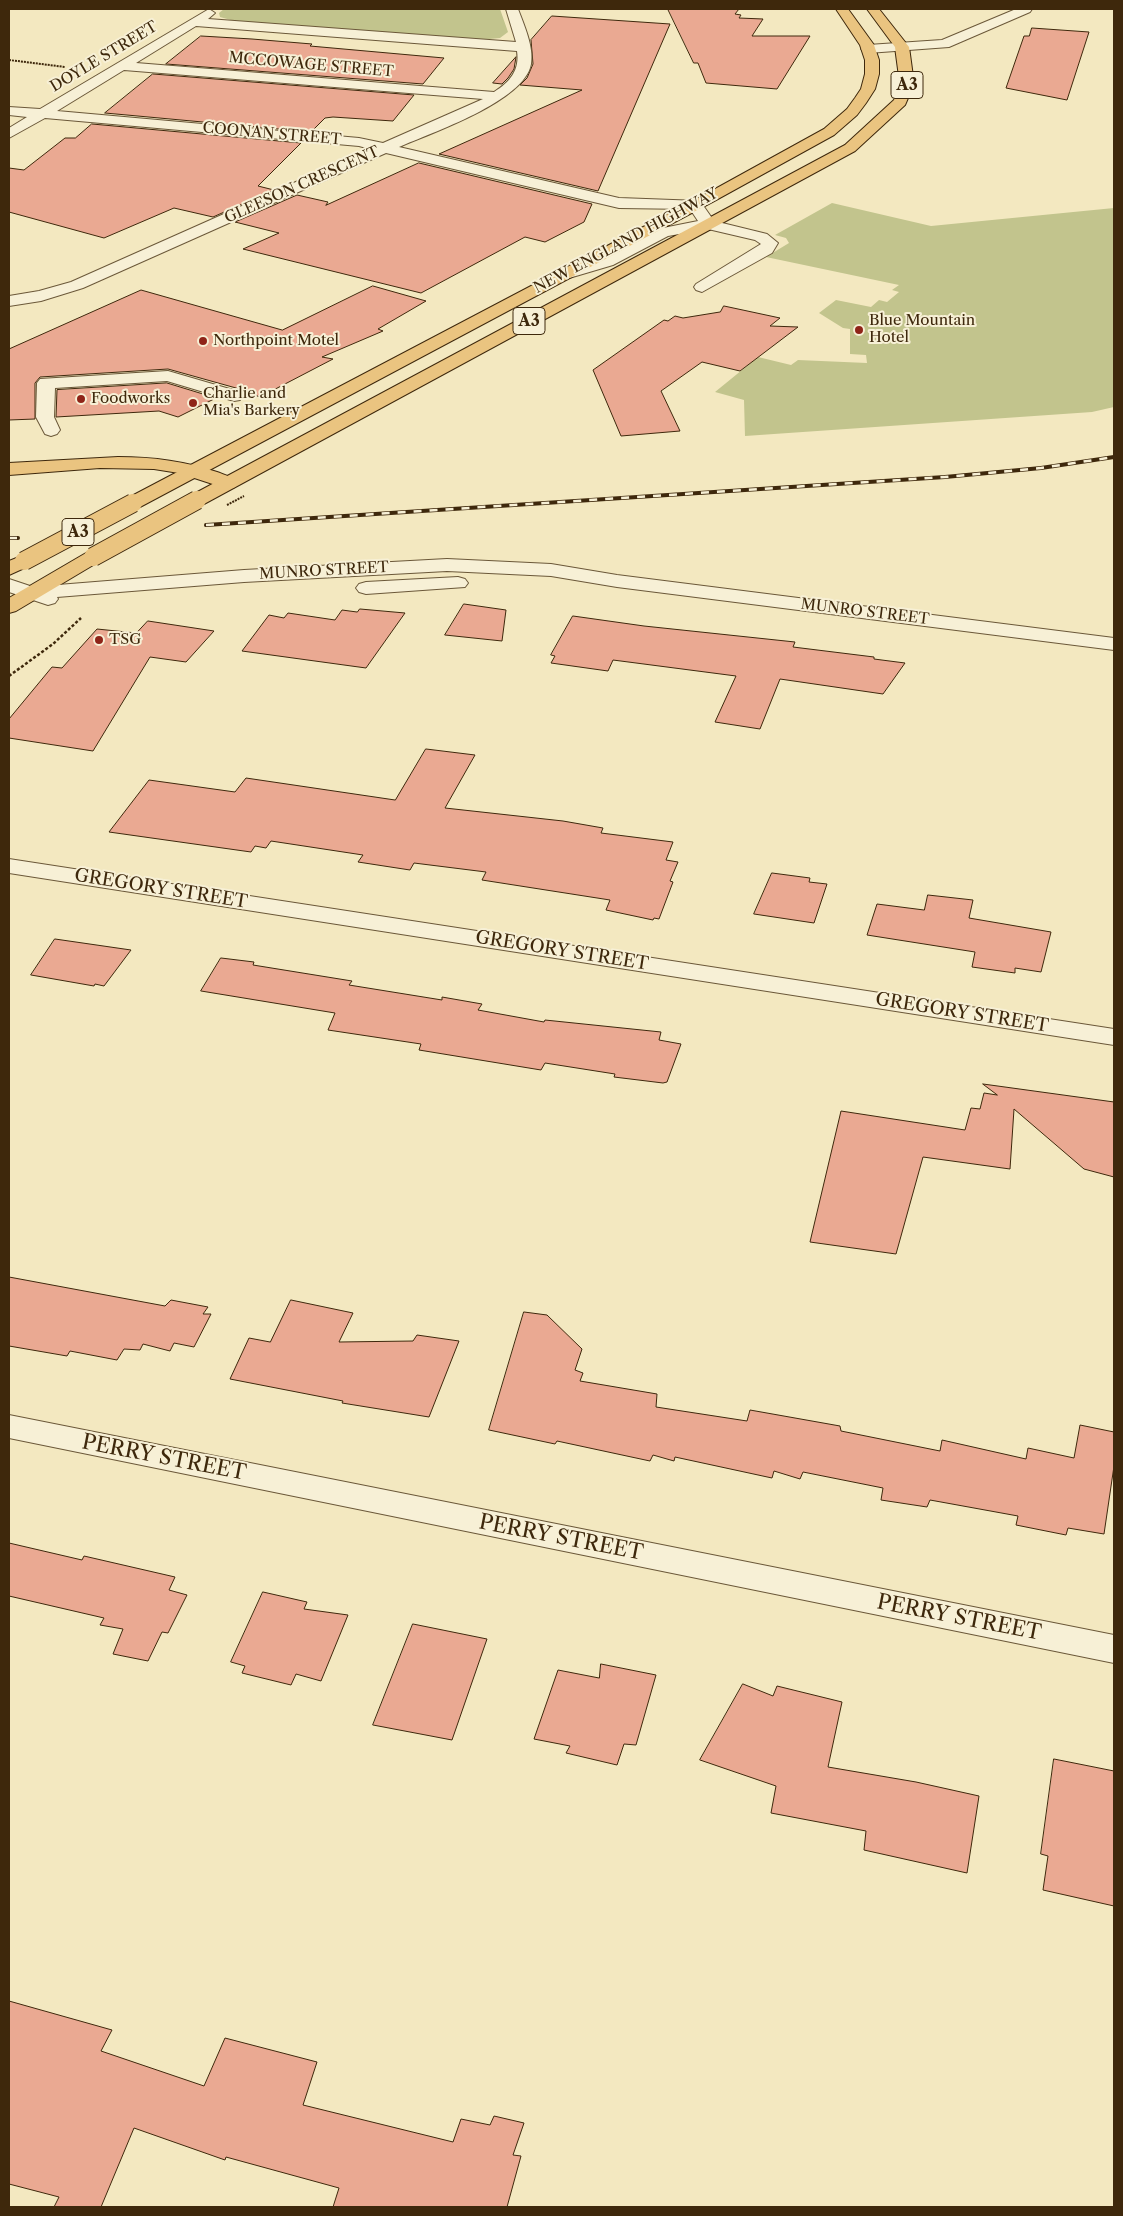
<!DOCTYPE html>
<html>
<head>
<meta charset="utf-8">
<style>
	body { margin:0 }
	#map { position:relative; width:1123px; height:2216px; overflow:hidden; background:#f3e8c0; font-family:"Libre Caslon Text",serif }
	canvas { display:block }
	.frame { position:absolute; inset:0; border:10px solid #3e280c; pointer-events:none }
</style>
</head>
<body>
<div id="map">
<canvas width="1123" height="2216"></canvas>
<div class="frame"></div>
</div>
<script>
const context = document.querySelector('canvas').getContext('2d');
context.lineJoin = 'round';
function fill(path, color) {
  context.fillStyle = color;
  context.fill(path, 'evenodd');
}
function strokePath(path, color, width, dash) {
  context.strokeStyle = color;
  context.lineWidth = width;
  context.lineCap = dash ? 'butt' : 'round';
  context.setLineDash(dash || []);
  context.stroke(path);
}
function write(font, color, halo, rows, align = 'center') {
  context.font = font + ' "Libre Caslon Text",serif';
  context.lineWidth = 4;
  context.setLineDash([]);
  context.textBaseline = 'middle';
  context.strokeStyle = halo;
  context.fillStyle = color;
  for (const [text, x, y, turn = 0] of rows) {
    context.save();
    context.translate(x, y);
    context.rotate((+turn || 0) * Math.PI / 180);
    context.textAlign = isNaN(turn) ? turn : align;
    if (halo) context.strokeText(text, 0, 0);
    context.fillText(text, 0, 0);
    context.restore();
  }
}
fill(new Path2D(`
	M224,9h276l8,23 -8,6 -20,2 -242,-18 -18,-5 -1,-4z
	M832,203l99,23 183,-18v199l-22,5 -347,24 -1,-36 -29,-8 43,-35 33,8 7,-5 69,3 -1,-8 -16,-1v-25l-7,-1 -24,-15 17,-13 35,7 8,-7 8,2 12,-10 -7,-2 7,-5 -133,-28 23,-14 -3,-5 -11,-3z`), '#c2c48d');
const building = new Path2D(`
	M668,9h71l-4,5 6,1 -2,3 24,1 -11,17h58l-33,53 -71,-6 -8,-20h-4z
	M552,16l118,8 -72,167 -159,-37 143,-64 -62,-5 7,-7 6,-14 -2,-24z
	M1032,28l57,4 -22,68 -61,-12 18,-52h5z
	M201,36l51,3 60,5 -2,2 134,12 -21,26 -257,-20z
	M516,57l-2,12 -6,9 -6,6 -9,-1z
	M153,74l261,21 -21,26 -60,-4 -8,1 -14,14 -206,-19z
	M92,124l209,19 -43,43 16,4 -61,27 -39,-9 -70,30 -95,-26v-44l15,2 41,-32h10z
	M419,163l173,41 -8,18 -39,20 -20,-5 -104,56 -178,-44 36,-16 -44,-11 62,-27 31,7 -2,3z
	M373,286l53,15 -48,28 5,2 -61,26 11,2 -73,38 -24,-9 -68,-19 -128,8 -5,6v36l-26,1v-71l132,-59 141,40z
	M724,306l56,12 -10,8 28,1 -58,44 -38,-9 -41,29 19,40 -59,5 -28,-66 71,-50 4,1 7,-5 8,2 37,-6z
	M167,383l49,15 -38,19 -19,-6 -103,6 1,-27z
	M464,604l42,6 -4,31 -57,-6z
	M360,609l45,4 -39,55 -124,-17 27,-36 15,3 4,-5 47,7 7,-10 15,2z
	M573,616l71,10 151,16 -2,5 81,10v2l31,4 -22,31 -103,-15 -20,50 -45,-7 21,-46 -123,-16 -5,11 -57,-8 4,-7 -4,-1z
	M148,621l66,10 -28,31 -36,-5 -57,94 -84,-13v-19l43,-52 10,1 35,-39 39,4z
	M426,749l49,6 -30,53 118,13 40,7 -2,5 72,9 -7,18 12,2 -8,19 3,1 -14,37 -5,-1 -1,2 -47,-10 4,-10 -128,-20 4,-8 -72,-9 -4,7 -52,-8 5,-7 -92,-14 -5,7 -11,-2 -4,6 -142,-20 40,-52 86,12 11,-14 149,22z
	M772,873l38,5 -1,4 18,2 -13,39 -60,-9z
	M928,895l45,5 -4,18 82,14 -10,40 -26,-4v5l-43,-6 3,-15 -108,-17 10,-31 47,6z
	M55,939l76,11 -27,36 -9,-2 -1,2 -63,-11z
	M221,958l33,4 -1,3 99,16 -3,4 93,15v-3l40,7 -4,6 66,12 1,-2 116,12 -2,8 22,4 -14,38 -4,1 -49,-6 1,-3 -70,-11 -4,7 -122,-20 2,-6 -93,-14 7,-17 -134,-22z
	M983,1084l131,18v75l-30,-8 -70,-60 -4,60 -87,-12 -27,97 -86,-12 31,-131 124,19 6,-22 9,1 4,-16 13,2z
	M9,1277l156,29 6,-6 37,7 -5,7h8l-17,33 -20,-4 -4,8 -27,-7 -3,6 -16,-1 -7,11 -47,-9 -3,5 -58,-10z
	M291,1300l62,13 -14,29 74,-1 4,-6 42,6 -30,76 -87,-14 1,-2 -113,-22 19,-41 21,4z
	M524,1312l23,3 35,34 -7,21 8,3 -3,8 77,13 -1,13 91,14 3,-11 90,16 1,5 99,20 2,-11 84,19 2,-11 46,10 6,-33 34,7v34l-10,68 -36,-6 -2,7 -50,-10 2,-9 -88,-16 -3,7 -46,-7 2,-12 -80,-16 -3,7 -26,-8 -2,7 -97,-21 -1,4 -21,-6 -3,6 -93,-20 -2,3 -66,-14z
	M9,1543l73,17 2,-4 91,21 -6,13 18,5 -19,38 -6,-1 -14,29 -35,-7 10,-25 -23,-4 4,-7 -95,-22z
	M263,1592l44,10 -3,7 44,6 -27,66 -25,-7 -5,11 -49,-12 3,-7 -14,-4z
	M413,1624l74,15 -35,101 -79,-15z
	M601,1664l55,11 -20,70 -12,-1 -7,21 -51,-12 4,-7 -36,-7 24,-69 41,8z
	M743,1684l30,12 4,-10 65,16 -14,65 88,15 63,14 -12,77 -103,-23 2,-19 -95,-18 5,-27 -76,-26z
	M1054,1759l60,12v135l-71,-16 5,-34 -7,-2z
	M9,2001l103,29 -11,21 103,35 21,-48 92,24 -14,43 150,37 8,-23 29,6 4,-9 30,7 -11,32 8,1 -14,51h-174l6,-19 -113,-31 -1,3 -91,-32 -33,79h-47l5,-10 -50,-13z`);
fill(building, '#eaa992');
strokePath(building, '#3e280c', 1);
const minor = new Path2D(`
	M209,9l6,4 -7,6 308,23 -10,-33h12c6,16 16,38 13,55 -6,37 -100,69 -132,83l220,51 81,3 14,20 53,13 11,9 -6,10 -70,39 -6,-2 -2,-3 2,-3 65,-40 -6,-4 -47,-11 -40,7 -55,29 -54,16 -6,-2 -2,-3 2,-3 48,-14 57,-30 40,-8 -8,-12 -71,-1 -233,-55 -303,135 -42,13 -32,5v-10l30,-5 32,-9 299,-133 -11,-3 -314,-28 -36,20v-10l18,-11 -18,-2v-8l31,2zM196,26l321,25c3,19 -7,31 -23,41l-358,-29zM124,70l359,29 -100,44 -24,-5 -302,-27z
	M1016,9h16l-2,3 -81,35 -81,6 -7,-4 7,-4 74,-5z
	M168,371l72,21 3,4 -3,4 -6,1 -67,-20 -112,7 -1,29 6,13 -3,4 -6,2 -6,-2 -9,-17 1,-34 3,-4z
	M447,559l104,5 66,11 497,63v12l-497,-63 -66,-11 -104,-5 -203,11 -187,15 1,2 -3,4 -7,2 -39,-13v-13l24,8 211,-17z
	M458,577l7,2 3,4 -3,4 -99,7 -7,-2 -3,-4 3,-4 7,-2z
	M9,859l1105,170v16l-1105,-172z
	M9,1415l1105,220v28l-1105,-225z`);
const major = new Path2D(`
	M118,457c35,0 66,4 99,15 8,3 16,5 21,11l-3,4 -7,2 -49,-16 -25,-4 -54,-1 -91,7v-12z`);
const highway = new Path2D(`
	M836,9h12l26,36 5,15v14l-4,15 -9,14 -9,12 -23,20 -118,65 -576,307 -7,2 -7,-2 -3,-4 3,-4 580,-305 118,-65 23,-20 8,-11 6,-9 4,-15v-14l-5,-15z
	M867,9h12l30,38 5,37 -9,21 -50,46 -651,353 -7,2 -7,-2 -3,-4 3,-4 655,-351 49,-45 6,-16 -5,-37z
	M93,551l7,2 3,4 -3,4 -84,50 -7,2v-15l77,-45z
	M24,555l7,2 3,4 -3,4 -22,10v-14z`);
strokePath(minor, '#6b5839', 2);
strokePath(major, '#3e280c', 2);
strokePath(highway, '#3e280c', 2);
strokePath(new Path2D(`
	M9,60l56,7`), '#3e280c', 2, [2, 1]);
strokePath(new Path2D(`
	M9,676l44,-32 28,-26`), '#3e280c', 2.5, [3, 2]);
fill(minor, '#f7f0d6');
fill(major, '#eac480');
fill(highway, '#eac480');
const rail = new Path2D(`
	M206,525l739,-48 96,-9 73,-11
	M9,538h9`);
strokePath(rail, '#3e280c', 4);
strokePath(rail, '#f7f0d6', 2.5, [8]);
const highwayBridge = new Path2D(`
	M93,557l104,-57
	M24,561l109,-58`);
strokePath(highwayBridge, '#3e280c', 20, []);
strokePath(new Path2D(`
	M227,505l17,-9`), '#3e280c', 2, [2, 1]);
strokePath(highwayBridge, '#eac480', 18);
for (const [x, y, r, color] of [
	[859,330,5,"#8f2418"],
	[203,341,5,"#8f2418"],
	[81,399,5,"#8f2418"],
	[193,403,5,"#8f2418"],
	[99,640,5,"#8f2418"]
]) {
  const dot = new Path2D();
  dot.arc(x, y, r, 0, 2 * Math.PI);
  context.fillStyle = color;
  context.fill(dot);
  strokePath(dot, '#f7f0d6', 2);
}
write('15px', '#3e280c', '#f7f0d6', [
	["DOYLE STREET",104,57,-31],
	["MCCOWAGE STREET",311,65,5],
	["COONAN STREET",272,134,5],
	["GLEESON CRESCENT",302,185,-24],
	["NEW ENGLAND HIGHWAY",626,241,-28],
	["MUNRO STREET",324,571,-3],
	["MUNRO STREET",865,612,7]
]);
write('15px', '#3e280c', '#f7f0d6', [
	["Blue Mountain",869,321],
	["Hotel",869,338],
	["Northpoint Motel",213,341],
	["Charlie and",203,394],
	["Mia's Barkery",203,411],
	["Foodworks",91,399],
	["TSG",109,640]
], 'left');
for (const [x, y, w] of [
	[907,85,32],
	[529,321,32],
	[78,532,32]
]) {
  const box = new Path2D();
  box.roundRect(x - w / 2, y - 13.5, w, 27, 4);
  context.fillStyle = '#f7f0d6';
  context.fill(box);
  strokePath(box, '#3e280c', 1);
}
write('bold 16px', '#3e280c', null, [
	["A3",907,85],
	["A3",529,321],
	["A3",78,532]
]);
write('18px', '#3e280c', '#f7f0d6', [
	["GREGORY STREET",161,889,9],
	["GREGORY STREET",562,951,9],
	["GREGORY STREET",962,1013,9]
]);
write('21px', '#3e280c', '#f7f0d6', [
	["PERRY STREET",164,1458,11],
	["PERRY STREET",561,1538,11],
	["PERRY STREET",959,1618,11]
]);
</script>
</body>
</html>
